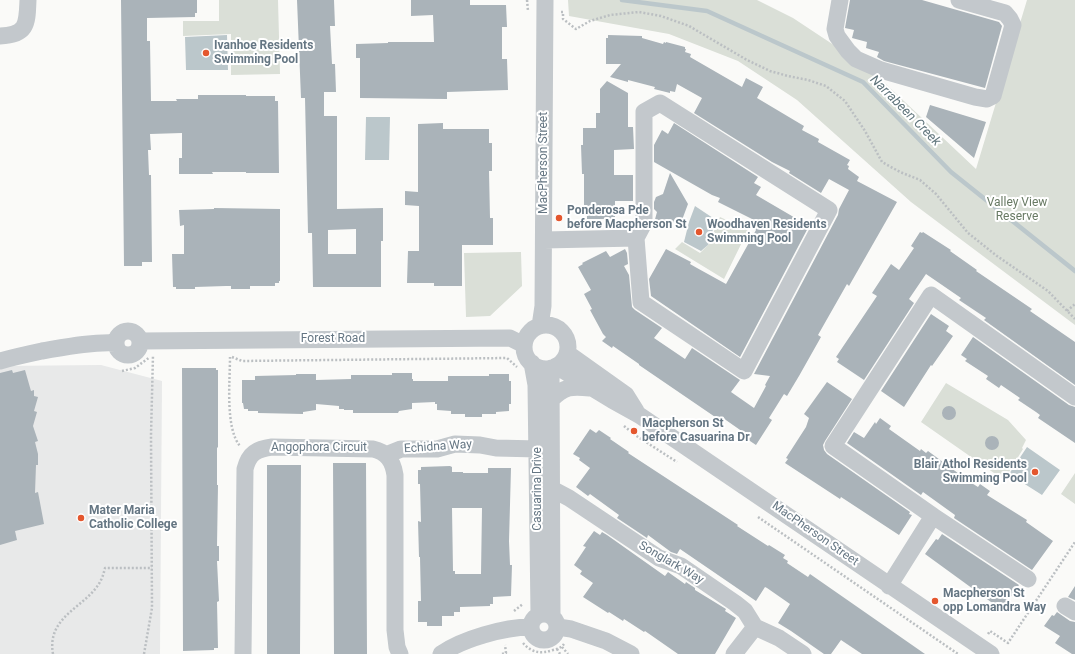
<!DOCTYPE html>
<html>
<head>
<meta charset="utf-8">
<style>
	body { margin:0 }
	canvas { display:block; background:#fafaf8 }
</style>
</head>
<body>
<canvas width="1075" height="654"></canvas>
<script>
const context = document.querySelector('canvas').getContext('2d');
context.lineJoin = 'round';
function fill(path, color) {
  context.fillStyle = color;
  context.fill(path, 'evenodd');
}
function strokePath(path, color, width, dash) {
  context.strokeStyle = color;
  context.lineWidth = width;
  context.lineCap = dash ? 'butt' : 'round';
  context.setLineDash(dash || []);
  context.stroke(path);
}
function write(font, color, halo, rows, align = 'center') {
  context.font = font + ' Roboto,sans-serif';
  context.lineWidth = 4;
  context.setLineDash([]);
  context.textBaseline = 'middle';
  context.strokeStyle = halo;
  context.fillStyle = color;
  for (const [text, x, y, turn = 0] of rows) {
    context.save();
    context.translate(x, y);
    context.rotate((+turn || 0) * Math.PI / 180);
    context.textAlign = isNaN(turn) ? turn : align;
    if (halo) context.strokeText(text, 0, 0);
    context.fillText(text, 0, 0);
    context.restore();
  }
}
fill(new Path2D(`
	M101,365l61,16 -2,273h-160v-288z`), '#e8e9e9');
fill(new Path2D(`
	M219,0h59l2,74 -49,1v-41l-48,2v-15h36z
	M568,0h189l36,18 77,51 106,100 51,-169h48v325l-164,-123 -114,-102 -59,-39 -69,-27 -100,-18z
	M720,217l28,13 -24,49 -49,-30 7,-7 18,11 8,-8z
	M521,252l1,34 -32,30 -24,1 -2,-64z
	M946,383l62,37 18,20 -4,8 1,1 -19,31 -83,-58z
	M1075,473v31l-14,-10z`), '#dadfd7');
fill(new Path2D(`
	M227,35l1,35h-42l-1,-33z
	M366,117h24l-1,43h-24z
	M695,206l21,14 -8,25 -7,6 -17,-9 5,-20z
	M1027,447l33,23 -18,25 -33,-21z`), '#bbc7cb');
strokePath(new Path2D(`
	M622,0l85,11 156,71 88,90 124,99`), '#bbc7cb', 4.5);
fill(new Path2D(`
	M121,0h76v13h-2v4l-48,1v23h3l1,60h26l-1,-2h22v-4h48v1h29v5h3l1,72h-33v-1h-34l1,2h-34v-16h3v-25l-32,1 1,16h-3l1,25h2l1,87h-10v4h-18z
	M297,0h37l1,26h-5l2,38h3l1,28h-12v24h13v93l46,-1v33h-2v46h-68l-1,-54h-4l-3,-135h-4zM356,229v25h-28v-24z
	M411,0h59v5h36l1,22h-5v32h5l1,31 -61,2v7l-87,-1v-40h-4v-14l32,-1v-1h46l-1,-27 -22,1z
	M850,0h72l77,22 3,4 -17,62 -101,-27 -7,-4 2,-5 -13,-4 1,-6 -15,-4 2,-8 -9,-2z
	M608,35l34,1v2l21,6 1,-2 2,1v-1l19,5v2h1l-1,3 6,2 -1,3 52,30 4,-9 17,9 -6,11 47,28 -2,4 17,9 -1,3 32,18 -3,5 2,1 -1,3 11,8 -2,4 40,21 -48,84 -2,-2 -29,51 3,2 -22,39 -12,20 -3,-2 -15,24 3,2 -16,25 -15,-10 2,-3 -20,-14 -2,3 -82,-56v-1l-26,-18 -1,2 -10,-7 4,-4 -3,-3 -13,-24 2,-1 -8,-15 7,-4 -13,-23 5,-3 -1,-1 24,-12 4,6 15,-8 2,4 1,11 -4,2 5,9 3,32 3,3 27,18 -8,10 31,21 7,-11 48,32 -9,12 23,16 12,-22 -1,-1 5,-9 -16,-2 84,-159 1,-6 10,-19 -20,-11 -8,14 -32,-20 1,-2 -18,-9 -78,-49 8,-15 -25,-14 -2,8 -5,-1v2l-16,-4 1,-2 -27,-7v2l-18,-5 11,-13h-15v-26h2z
	M607,81l21,12v34h5l1,22 -20,1v25h19v26h-18v18h-28v-14h-3v-31h-2l-1,-29h2v-17h13v-15h4v-24z
	M930,105l56,17 -12,36 -48,-41z
	M443,123v6h46v14h3v28h-3l1,47h3v27h-31v41h-28v-3h-27l1,-32h11v-45l-14,-1v-14l13,1v-68z
	M674,123l84,54 -4,6 7,4 -5,8 53,31 -69,131 -89,-61 -2,-17 17,-30 25,13 -1,2 7,4 29,16 30,-54 -2,-2 4,-6 -40,-20 2,-4 -8,-3 -58,-33v-17l8,-15 6,4z
	M670,173l18,31 -6,16 -6,-2 -1,3 -1,-1 -3,9 -17,-6 3,-11 -3,-3v-7l2,-5 7,-3z
	M214,208l66,1v72h-1v2h-4v3h-25v3h-19v-3h-5l-31,1v2h-19v-2h-3l-1,-33h12v-29l-4,1 -1,-16 35,-1z
	M920,232l2,1 1,-1 28,18 -1,1 27,19 -1,1 56,38 -2,2 45,31v43l-91,-65 2,-2 -27,-18 2,-2 -35,-24 -17,25 5,4 -50,77 -27,-18 2,-3 -3,-2 41,-61 -5,-3 19,-29 8,6 15,-22 -3,-2z
	M931,314l18,12 -3,5 7,5 -21,30 -1,-1 -27,42 -23,-16z
	M973,337l96,68 6,2v36l-37,-25 2,-3 -4,-3 -18,-12 2,-2 -19,-13 -2,3 -13,-9 2,-3 -23,-15 2,-2 -6,-4z
	M182,368h34v2h2v77l-1,1v37h1l-1,61h2v15h-2l2,40 -2,1 1,46h-4v2l-31,1z
	M12,370l1,3 12,-3 6,21 3,-1v6l4,1 -4,14 3,1 -4,14 5,15 -3,1 3,12v11h-2l-1,28 3,-1 6,32 -29,7 2,9 -17,5v-172z
	M392,373h20v6h1v2h35v-5h41v-2h20v7h2v23h-2v7l-13,1v2h-14v3h-17v-3h-14v-3l-14,-1v-6h-2v-2l-23,1v6l-13,2 -1,2h-45v-3h-9v-1h-5v-3l-23,-2v6l-13,2v2l-45,-1v-2h-10v-2h-4l-1,-6h-1v-23h13v-4l41,-1v-1h20v6l35,-1v-4h41z
	M827,382l25,17 -27,42 -2,4 1,5 3,4 83,58 -1,2 3,1 -13,20 -58,-38 -1,2 -55,-36 3,-4 -2,-1 20,-31 3,-9 -5,-4z
	M942 413a7 7 0 1 1 14 0a7 7 0 1 1-14 0Z
	M880,418l11,8 -2,3 31,22 1,-2 5,4 2,-2 42,31 8,5 2,-3 10,7 -3,4 40,25 -1,2 27,19 -21,29 -78,-52 1,-3 -32,-23 -2,3 -74,-52 7,-11 10,6 11,-16 1,2z
	M590,429l6,4 3,-3 12,8 -1,1 19,13 -1,1 110,72 -1,1 31,20 1,-1 16,10 -2,3 5,3 -1,2 21,14 2,-3 115,80h-63l-21,-14 -10,14h-7l-33,-23 -13,-8 12,-19 -23,-16 -2,-1 -9,14 -76,-52 -3,5 -6,-2 -23,-17 -1,3 -30,-20 2,-3 -29,-21 -2,2 -12,-9 14,-19 -11,-8 1,-2 -7,-4z
	M985 443a7 7 0 1 1 14 0a7 7 0 1 1-14 0Z
	M333,463h33l1,191h-33z
	M267,465h34l-1,189h-33z
	M450,466l2,1v5h11v1h25v-5h23l-2,73 1,24h2l-1,31 -18,1v7h-3v2l-30,1v5h-6v4h-12v10h-15v-4h-9v-21h3l-1,-44h-1l-1,-36 3,1 -1,-38h-2v-14h3v-3zM452,508h30l-1,66h-26v-3h-2z
	M594,531l6,4 2,-3 5,3 58,41 3,-4 17,12 1,-2 9,6v2l31,19 -1,2 11,7 -21,36h-37l-33,-23 -1,1 -20,-13 -1,2 -14,-9 -1,1 -25,-16 10,-14 -13,-9 2,-3 -8,-6 12,-18 -3,-1z
	M942,534l77,51 -17,25 -77,-56 11,-15 2,1z
	M1075,586v14l-7,-3z
	M1057,612l13,9 5,1v32h-3l-17,-11 5,-7 -16,-10 8,-11 2,1z`), '#aab3b9');
strokePath(new Path2D(`
	M527,0l1,11
	M561,12h2v7l13,10 14,-8 20,-6 29,-3 22,4 28,10 58,34 23,11 18,5 20,4 18,6 19,15 20,30 17,31 18,10 20,8 16,14 32,39 29,23 51,35 27,28
	M1067,311l8,-7
	M230,357c0,24 -5,71 10,89
	M232,357l10,4 265,-3 10,9
	M122,371l13,-3 15,-11
	M624,426l11,9 42,27
	M758,517l200,137
	M514,611l9,-7
	M988,634l2,-3 18,12 67,-101
	M523,643c9,10 18,11 30,7 4,-1 8,-2 11,-6
	M562,647l6,7
	M557,649l3,5
	M53,654c-7,-39 35,-47 48,-74 2,-4 3,-8 4,-12h47
	M144,654l8,-46 -1,-173 2,-80
	M502,654l4,-1 -1,-8`), '#bbbfc2', 2.5, [2, 2]);
strokePath(new Path2D(`
	M840,0l-5,29 2,7 11,15 8,8 25,11 94,27 12,2 6,-3 20,-71 -3,-6 -5,-6 -46,-13
	M0,36c28,-1 27,-13 28,-36
	M544,240l92,-2 5,64 103,69 85,-161 -169,-107 -16,9v111l-8,15
	M524 347a22 22 0 1 1 44 0a22 22 0 1 1-44 0Z
	M540,326l3,-20 2,-306
	M116 343a12 12 0 1 1 24 0a12 12 0 1 1-24 0Z
	M140,341l370,-3 14,7
	M567,353l59,42 10,16
	M0,361c14,-4 28,-7 42,-10 24,-4 49,-9 73,-8
	M532,363l4,22 3,229
	M556,366l56,34 27,15 352,239
	M551,368l1,248
	M551,400c13,-14 21,-14 39,-12
	M386,455l15,-6h36l18,-5 25,1 16,3 42,1
	M552,489l17,9 90,60 22,8 54,37 10,8 10,16 24,11 24,16
	M933,516l95,63
	M889,586l44,-70 -100,-70 98,-151 144,102
	M1065,606l10,6
	M531 627a13 13 0 1 1 26 0a13 13 0 1 1-26 0Z
	M558,627l13,2 35,12 25,13
	M243,654l2,-185c4,-16 12,-20 27,-22l101,2c14,3 20,12 22,26v155l2,17 3,7
	M441,654c21,-15 64,-27 89,-27
	M734,654l21,-27`), '#c3c8cc', 17);
for (const [x, y, r, color] of [
	[206,53,4,"#e4572e"],
	[559,218,4,"#e4572e"],
	[699,232,4,"#e4572e"],
	[634,431,4,"#e4572e"],
	[1035,472,4,"#e4572e"],
	[81,518,4,"#e4572e"],
	[935,601,4,"#e4572e"]
]) {
  const dot = new Path2D();
  dot.arc(x, y, r, 0, 2 * Math.PI);
  context.fillStyle = color;
  context.fill(dot);
  strokePath(dot, '#fff', 1.5);
}
write('bold 12px', '#657683', '#fff', [
	["Ivanhoe Residents",214,46],
	["Swimming Pool",214,60],
	["Ponderosa Pde",567,211],
	["before Macpherson St",567,225],
	["Woodhaven Residents",707,225],
	["Swimming Pool",707,239],
	["Macpherson St",642,424],
	["before Casuarina Dr",642,438],
	["Blair Athol Residents",1027,465,"right"],
	["Swimming Pool",1027,479,"right"],
	["Mater Maria",89,511],
	["Catholic College",89,525],
	["Macpherson St",943,594],
	["opp Lomandra Way",943,608]
], 'left');
write('12px', '#657683', '#fff', [
	["MacPherson Street",544,163,-90],
	["Forest Road",333,339],
	["Echidna Way",438,447,-4],
	["Angophora Circuit",319,448],
	["Casuarina Drive",538,489,-90],
	["MacPherson Street",815,534,35],
	["Songlark Way",671,563,30]
]);
write('12px', '#687a64', '#fff', [
	["Valley View",1017,203],
	["Reserve",1017,217]
]);
write('italic 13px', '#60757c', '#fff', [
	["Narrabeen Creek",905,111,45]
]);
</script>
</body>
</html>
